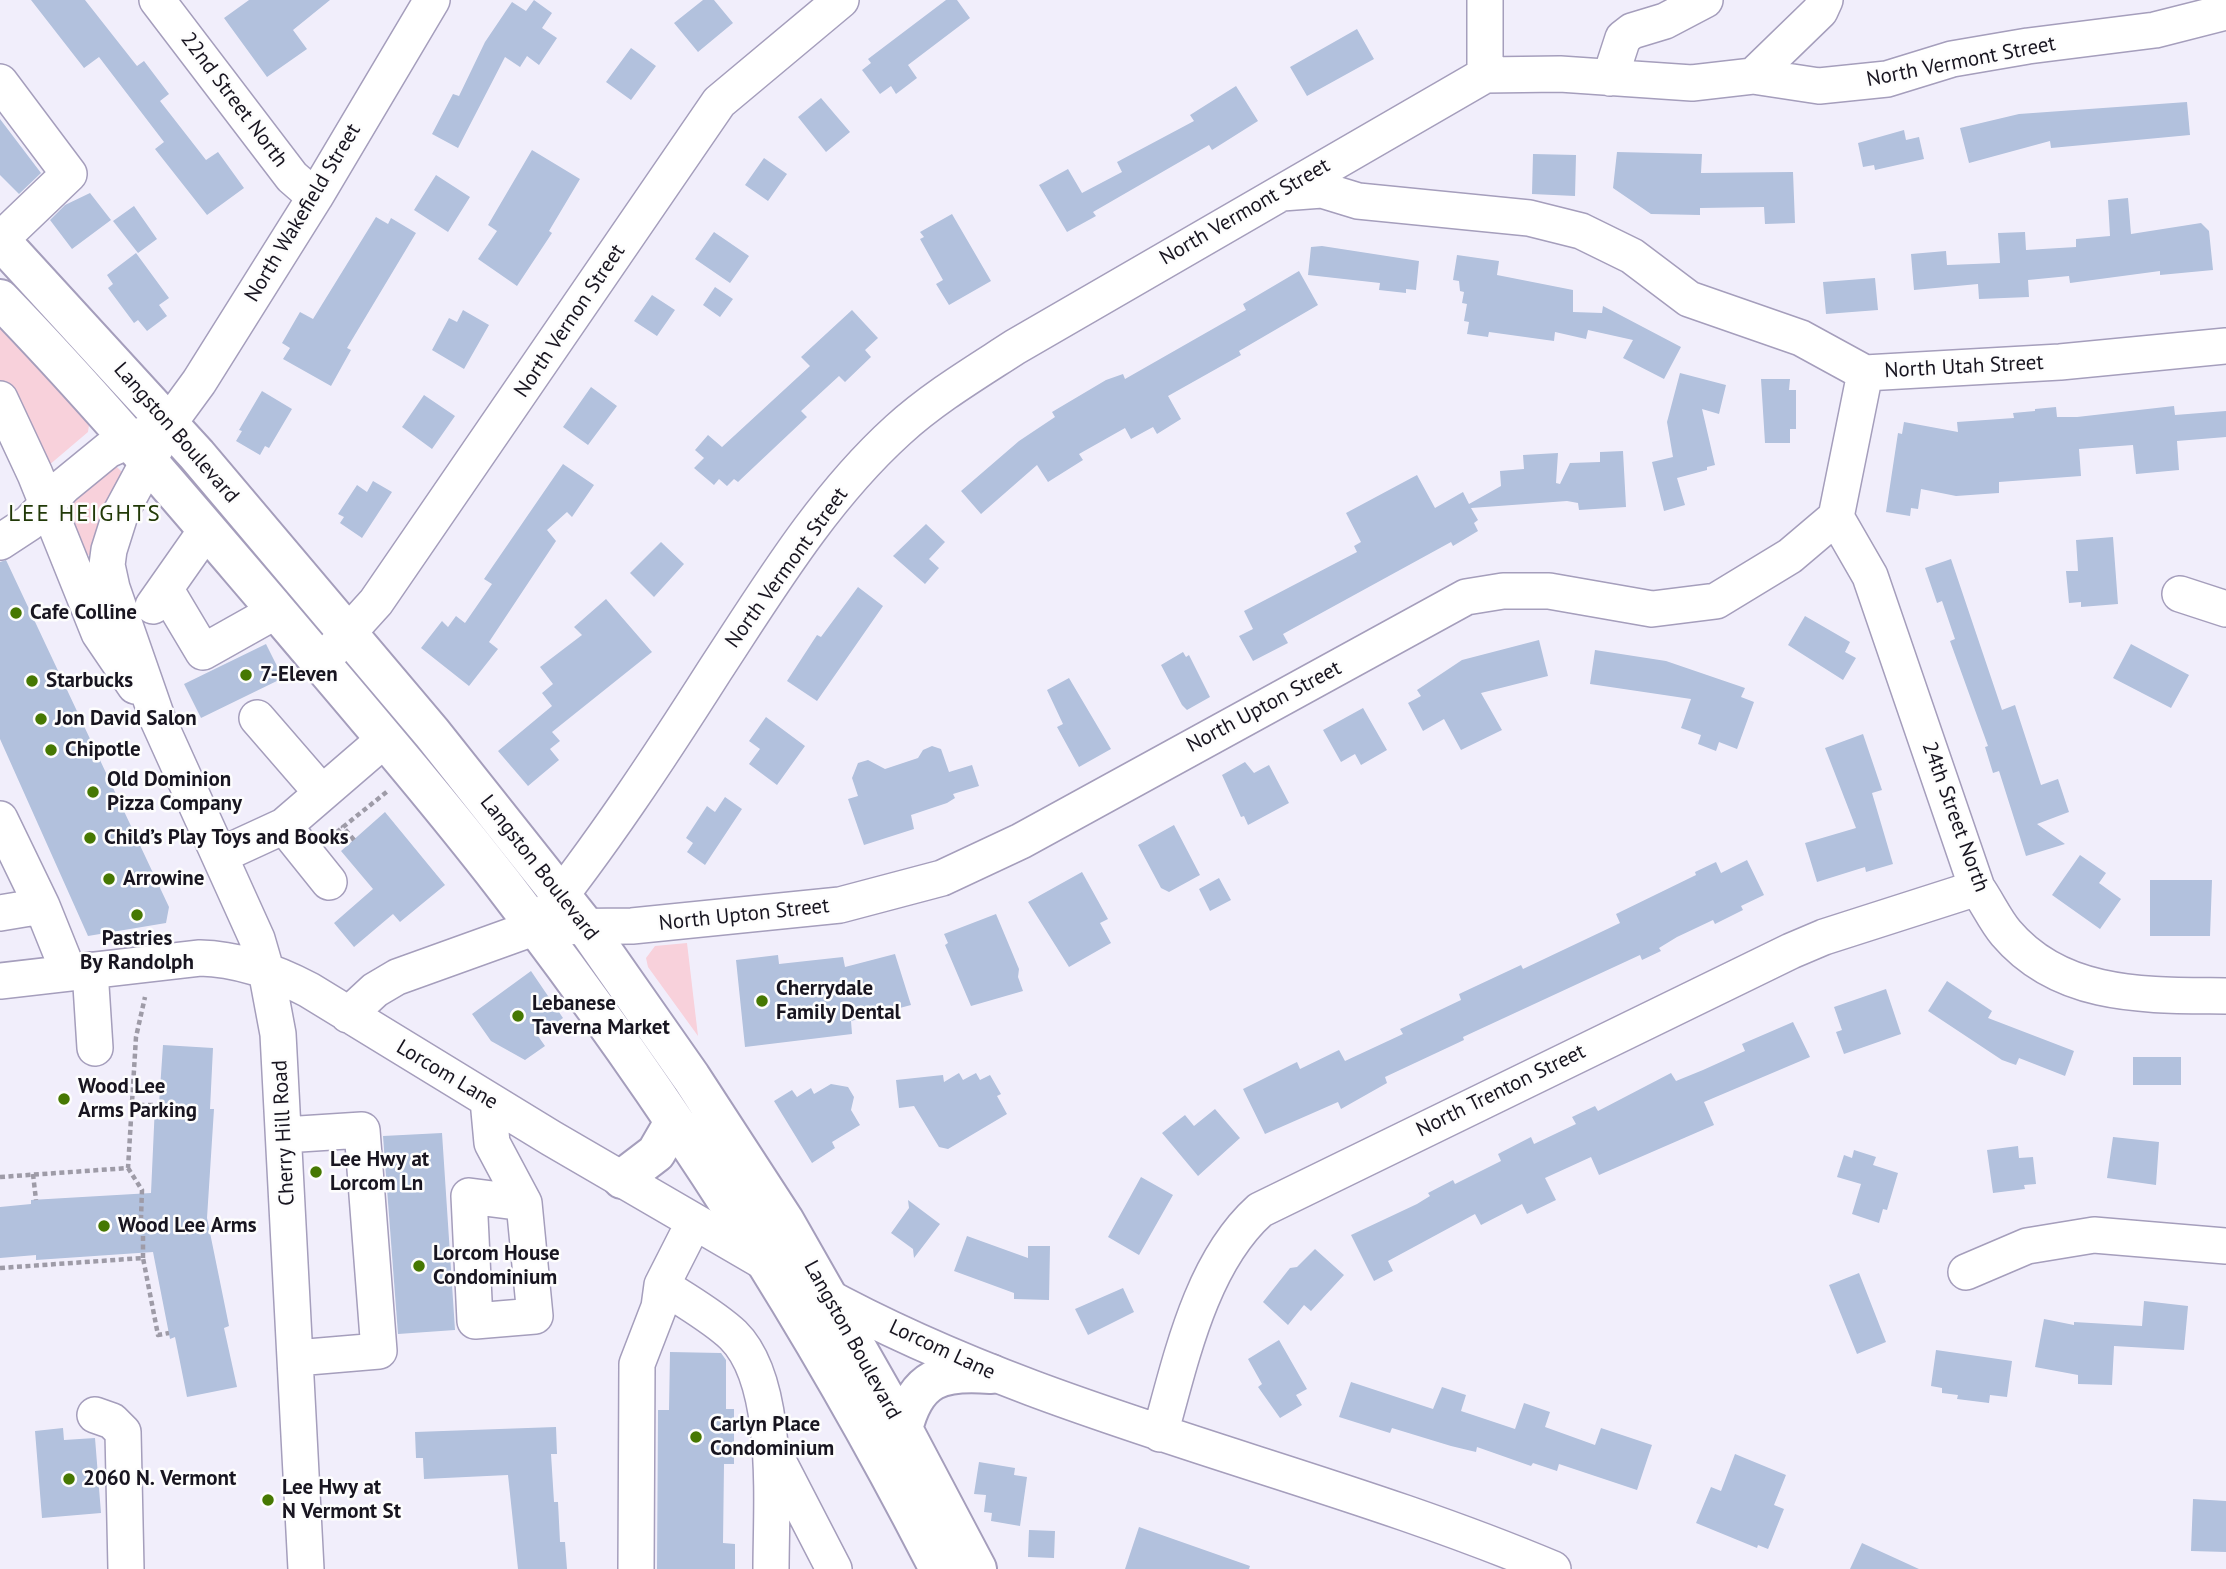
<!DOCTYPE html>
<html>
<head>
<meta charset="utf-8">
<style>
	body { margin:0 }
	canvas { display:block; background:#f1eefb }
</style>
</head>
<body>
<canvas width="2226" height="1569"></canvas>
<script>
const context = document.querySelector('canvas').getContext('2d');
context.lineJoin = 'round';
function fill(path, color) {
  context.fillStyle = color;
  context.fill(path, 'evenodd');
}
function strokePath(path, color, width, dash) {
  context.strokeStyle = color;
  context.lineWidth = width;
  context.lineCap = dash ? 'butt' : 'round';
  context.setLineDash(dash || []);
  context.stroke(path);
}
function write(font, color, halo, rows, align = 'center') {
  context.font = font + ' "PT Sans",sans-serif';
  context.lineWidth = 5;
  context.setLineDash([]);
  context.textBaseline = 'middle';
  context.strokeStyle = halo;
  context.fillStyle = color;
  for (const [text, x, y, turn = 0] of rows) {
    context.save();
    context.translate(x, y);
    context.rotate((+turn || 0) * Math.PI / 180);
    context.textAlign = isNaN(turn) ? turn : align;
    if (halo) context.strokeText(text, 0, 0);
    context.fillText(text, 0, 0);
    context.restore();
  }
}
fill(new Path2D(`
	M0,324l89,101 -1,7 -40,34 -48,-81z
	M111,461l13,13 -25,48 -8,32 -8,4 -12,-48 2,-16z
	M687,943l11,93 -50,-69 -2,-9 9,-12z`), '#f8d1db');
fill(new Path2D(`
	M31,0h54l52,66 7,-5 25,33 -9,7 46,59 12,-8 26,36 -37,27 -52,-66 9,-7 -65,-85 -15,11z
	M249,0h81l-37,30 14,19 -40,28 -43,-59z
	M534,0l18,13 -10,15 15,10 -18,27 -12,-9 -7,11 -15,-10 -47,91 -26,-14 21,-40 6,2 26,-54 27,-40 14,9z
	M703,0h11l19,23 -35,29 -24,-29z
	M946,0h11l13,18 -62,47 9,13 -21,16 -5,-8 -11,8 -18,-24 9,-7 -3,-4z
	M1357,29l17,30 -67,37 -17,-29z
	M631,48l25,18 -25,34 -25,-18z
	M1236,86l22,35 -46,29 -3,-5 -116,67 3,4 -29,16 -28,-47 29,-16 14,24 40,-21 -5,-10 77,-41 -4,-6z
	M821,98l29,34 -24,20 -28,-35z
	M2187,102l3,33 -139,13 -1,-7 -81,22 -9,-35 59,-14z
	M0,119l41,54 -22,21 -19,-19z
	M1904,130l2,10 13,-3 5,22 -49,11 -1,-5 -11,2 -5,-24z
	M532,150l48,29 -31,52 3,2 -35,53 -39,-27 19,-28 -9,-6z
	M1617,152l85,2 -1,19 92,-1 2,51 -30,1 -1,-17 -64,1v7l-49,-1 -38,-26z
	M1533,154l43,1 -1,41 -43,-2z
	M764,158l23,16 -19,27 -23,-16z
	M436,175l34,22 -22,35 -34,-22z
	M90,193l21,27 -39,29 -22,-29 15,-15z
	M2128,198l3,36 70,-11 8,8 4,39 -53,5v-4l-90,12 -1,-7 -41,4 1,17 -50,2 -1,-15 -64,6 -3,-36 35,-3 1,14 53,-2 -2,-30 27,-1 1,18 50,-3v-8l34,-3 -2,-36z
	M134,206l23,33 -19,14 -25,-32z
	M952,214l39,67 -42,24 -13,-21 7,-4 -23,-41 4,-2 -4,-5z
	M376,217l12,7 3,-6 25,15 -69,115 4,2 -20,36 -48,-27 7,-11 -8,-5 18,-31 13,7z
	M714,232l35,24 -19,27 -35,-24z
	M1322,246l97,15 -3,29 -10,-1v4l-27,-3 1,-7 -72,-8 3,-28z
	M136,253l33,45 -10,7 8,11 -20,15 -9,-11 -4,3 -26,-35 5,-4 -6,-9z
	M1457,255l42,6 -2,14 76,15v22l29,1 1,-7 78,41 -17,32 -41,-21 10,-18 -45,-10 -2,9 -31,-7 -1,9 -65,-9 -1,5 -21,-3 2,-12 -5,-1 3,-17 -5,-1 2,-11 -4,-1 -1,-10 -6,-1z
	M1299,271l19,34 -79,46 2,4 -73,41 13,23 -24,15 -4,-7 -22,12 -6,-11 -46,26 4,6 -35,22 -11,-17 -56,49 -20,-23 58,-50 36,-24 -3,-5 54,-32 17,-6 2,5 121,-69 -3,-6z
	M1875,278l3,32 -52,4 -3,-32z
	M715,287l18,12 -13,18 -17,-12z
	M652,295l23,15 -18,26 -23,-15z
	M463,310l26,15 -25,44 -32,-19 17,-32 8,4z
	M852,310l26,28 -13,12 6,7 -26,25 -6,-6 -38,35 6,6 -69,65 -4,-3 -7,7 -8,-7 -5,6 -20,-17 10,-10 -9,-8 13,-15 14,12 88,-81 -9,-9z
	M1680,373l46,12 -7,29 -17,-5 13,56 -8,2v3l-30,8 8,27 -21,6 -12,-49 21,-5 -6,-35z
	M1761,379h29l-1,11h7v39h-6v14h-25z
	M591,387l26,19 -29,39 -25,-18z
	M262,391l30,18 -23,39 -4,-2 -5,9 -24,-14 6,-10 -3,-1z
	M424,395l31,21 -23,33 -30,-22z
	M2174,406l1,9 51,-4v26l-49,4 2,29 -43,4 -3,-29 -54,4 2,27 -82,6v11l-43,3 -35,-7 -3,20 -7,-1 -1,8 -24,-4 12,-79 4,1 2,-12 54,10 -1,-10 57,-4 -1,-5 22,-2v-2l21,-2 1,10h20z
	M1623,451l3,56 -47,3 -1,-7 -11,-2 -96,7 7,12 -4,3 4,8 -25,15 -2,-4 -168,92 5,9 -35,18 -14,-25 14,-7 -9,-18 113,-59 -3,-6 7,-4 -15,-29 71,-38 18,33 28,-16 6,12 32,-18 -1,-15 24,-2 -1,-14 35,-2 -2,30 4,1 10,-21 30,-1v-10z
	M563,464l31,21 -22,32 -5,-5 -20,18 9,11 -67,101 9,7 -29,37 -48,-38 21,-27 6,6 8,-11 9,7 27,-39 -8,-5z
	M373,481l19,11 -30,46 -22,-15 4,-6 -6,-3 19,-29 10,7z
	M926,524l19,18 -16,17 10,9 -14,16 -32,-28z
	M2113,537l5,67 -37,3v-5l-12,1 -3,-32h12l-2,-31z
	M661,542l23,22 -30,33 -24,-24z
	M1951,559l51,151 13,-5 26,80 17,-6 11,33 -32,12 28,20 -39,12 -27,-85 -6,2 -8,-26 3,-1 -38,-105 5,-2 -13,-38 -5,2 -12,-35z
	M6,560l163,347 -3,16 -78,13 -88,-197v-177z
	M858,587l25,19 -66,95 -30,-20 30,-46 4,2z
	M606,599l46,53 -100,80 8,9 -10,8 9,11 -31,26 -30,-35 54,-45 -10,-13 11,-9 -13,-17 42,-32 -8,-8z
	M1805,616l45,26 -5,10 11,6 -13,22 -55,-35z
	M1539,640l9,36 -67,17 21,37 -41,20 -17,-31 -21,12 -15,-28 13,-7 -4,-6 45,-30z
	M266,644l17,34 -82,40 -17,-34z
	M2131,644l58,31 -18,33 -58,-30z
	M1595,650l71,11 79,27 -4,9 13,5 -17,47 -18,-7 -3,9 -18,-7 3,-9 -20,-7 10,-29 -101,-15z
	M1183,652l3,5 3,-2 21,42 -23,13 -5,-5 -21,-40z
	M1069,678l42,71 -32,18 -22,-40 6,-3 -16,-34z
	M1363,708l24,42 -26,15 -6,-11 -14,8 -18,-32z
	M766,717l39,29 -28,39 -28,-21 11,-15 -11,-8z
	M1863,734l19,56 -10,3 21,71 -27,8 -1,-5 -48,15 -12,-39 51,-15 -31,-80z
	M932,746l9,3 8,23 23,-7 7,21 -26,8 2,4 -8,5 -36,12 3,14 -50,16 -16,-46 10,-3 -6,-18 6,-15 10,-3 17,9 33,-11 5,-8z
	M1245,762l9,11 15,-8 20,38 -41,22 -4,-9 -3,1 -19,-42z
	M725,797l17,12 -37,56 -18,-13 6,-9 -7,-5 21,-32 8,6z
	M385,812l60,73 -45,37 -7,-8 -39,33 -20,-24 39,-34 -32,-38z
	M1174,825l26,50 -31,17 -8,-4 -23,-43z
	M2080,855l26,18 -7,10 22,16 -21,30 -48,-34z
	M1747,860l17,35 -23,11 2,4 -28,14 -2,-4 -36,17 -18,11 2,3 -19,9 -2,-5 -177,82 1,3 -79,37 2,6 -46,26 -3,-7 -73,32 -22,-45 54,-27 3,7 39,-19 6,11 58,-27 -3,-5 61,-29 -2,-6 62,-29 2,4 97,-46 -4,-9 80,-39 -1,-3 21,-10 5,11z
	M1082,872l26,47 -8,4 11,20 -42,24 -41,-65z
	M1219,878l12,22 -21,11 -11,-22z
	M2150,880h62l-2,56h-60z
	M996,914l23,55 -1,8 5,14 -52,15 -26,-61 3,-2 -4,-9z
	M895,954l16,51 -60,16 1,13 -107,13 -9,-87 42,-5 1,9 64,-7 2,10z
	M531,971l32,47 -25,18 7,10 -20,14 -34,-19 -19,-27z
	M1947,981l45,30 -4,7 86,33 -9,25 -46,-18 -3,7 -14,-5 -74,-49z
	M1886,989l15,45 -57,20 -8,-22 6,-2 -8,-23z
	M1793,1022l17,35 -106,45 10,23 -115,50 -8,-18 -46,21 11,22 -29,14 -5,-10 -41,21 -6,-11 -87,47 5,10 -19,10 -23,-46 66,-31 13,-8 -2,-3 25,-13 2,4 46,-23 -3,-7 33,-17 3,7 42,-20 -4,-7 23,-11 3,5 73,-38 5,8 27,-11 42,-19 -3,-7z
	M163,1045l50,3 -3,61h4l-7,109 22,108 -5,2 13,59 -50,10 -12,-60 -5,2 -17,-87 -117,8v-5l-36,3v-51l31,-3v-4l120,-7 4,-88 4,-1z
	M2133,1057h48v28h-48z
	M959,1073l4,7 13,-7 4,7 10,-5 11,19 -4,2 10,18 -59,35 -9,-2 -25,-41 -15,2 -3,-28 47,-5 1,7z
	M831,1084l17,3 6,10 -3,13 9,15 -28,17 3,6 -23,15 -38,-62 18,-11 5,7 14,-9 3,6z
	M1215,1109l25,29 -42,38 -36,-43 23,-18 9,11z
	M442,1133l13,197 -57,4 -15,-198z
	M2113,1137l46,5 -3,43 -49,-7z
	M2018,1146l1,12 14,-1 3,27 -12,1 1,4 -32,4 -6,-43z
	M1854,1150l22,7 -3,8 25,8 -11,37 -4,-1 -4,14 -27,-9 9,-30 -24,-7 7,-22 8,3z
	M1141,1177l32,18 -34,60 -31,-18z
	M908,1200l32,24 -26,34 -1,-9 -22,-16 18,-25z
	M967,1236l61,22v-12h22l-1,54 -35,-1v-6l-60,-22z
	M1315,1249l29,26 -33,36 -7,-6 -16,20 -25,-23 27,-34 7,-1z
	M1859,1273l27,69 -29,12 -28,-69z
	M1123,1288l11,24 -46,23 -13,-26z
	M2144,1301l44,5 -4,44 -70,-4 -2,39 -34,-1v-9l-43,-8 9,-48 30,6v-3l68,4z
	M1279,1340l28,49 -11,6 6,10 -22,13 -22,-31 4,-3 -14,-25z
	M1936,1350l76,11 -5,36 -17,-2 -1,8 -32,-4 1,-4 -16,-2v-5l-11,-2z
	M670,1352l51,1 5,7v49h8v55h-10l-1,79 12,1v25h-78l1,-159h11z
	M1351,1382l82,27 9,-22 24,8 -5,16 54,18 9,-26 26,9 -5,15 50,18 6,-17 51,17 -15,45 -78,-26 -2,7 -24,-8 -2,3 -54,-19 -1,5 -25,-6 -59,-18 -2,5 -51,-16z
	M556,1427l1,27h-6l3,48h4l2,40h5l2,27h-49l-10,-94 -84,4 -1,-21h-7l-1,-26z
	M63,1428l1,12 31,-2 6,75 -59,5 -7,-87z
	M1735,1454l51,21 -12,30 10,4 -16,40 -10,-4 -1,3 -61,-25 15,-36 10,4z
	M979,1462l36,6 -1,7 13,2 -7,49 -29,-5 1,-8 -8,-1 2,-17 -12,-1z
	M2193,1499l33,2v51l-35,-1z
	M1139,1527l111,39 -1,3h-124z
	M1029,1530l26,1 -1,27 -26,-1z
	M1862,1543l57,26h-69z`), '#b2c1dd');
const minor = new Path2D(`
	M157,0l135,177 23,20
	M1485,0v75
	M1753,76l67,-65 5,-11
	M1610,78l13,-40 9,-7 33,-10 40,-21
	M0,82l69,92 -69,66
	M1282,193l40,-3 36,11 171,17 52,13 51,25 57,43 112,39 64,35 195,-11 166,-16
	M0,399l35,75 64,159 36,53
	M1836,517l34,59 107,312c10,14 18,32 29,45 56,66 142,62 220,63
	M0,542l29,-19 35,-37 44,-36 48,-21
	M166,590l37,62 73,-41
	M2180,594l46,15
	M153,606l54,-77
	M328,655l48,-53 343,-500 122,-102
	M257,718l65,75
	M0,819l42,87 -42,7
	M284,826l45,56
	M221,855l63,-29 101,-87
	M42,906l27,67
	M536,927c65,-81 123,-169 179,-257 55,-84 108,-172 183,-240 35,-32 77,-57 117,-83l470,-272 75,-1 132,9 61,-7 66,10 68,-7 65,-20 76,-13 127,-16 71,-18
	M90,970l5,78
	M0,981l200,-23c40,1 75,14 109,32l242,148 220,128
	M348,1015l27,-25 22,-13 139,-50 96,-1 208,-21 102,-27 79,-37 445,-244 37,-6h46l103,18 64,-8 74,-45 46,-39 29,-144
	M488,1100l4,43 32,60 11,113 -60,5 -6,-125 55,7
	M284,1135l78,-5 17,221 -83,7
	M1966,1272l61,-26 67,-11 132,11
	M662,1285c23,16 51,31 71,50 48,47 38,170 38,234
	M817,1291c232,128 494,176 736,278
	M95,1415l17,6 11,11 3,137
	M1160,1434c21,-75 41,-171 100,-224l531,-259 33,-14 153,-49
	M773,1451l61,118
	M306,1569l-28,-535 -12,-64 -9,-31 -99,-219 -46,-132 -5,-23 2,-15 12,-38 48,-89 30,-41 116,-185 117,-197
	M636,1569l1,-205 22,-57 3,-22 32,-63`);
const major = new Path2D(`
	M0,240l197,215 235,278 154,194 105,150 93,143 119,209 74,140
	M0,299c96,99 185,205 275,310 77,91 155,181 228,275 165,214 313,444 436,685
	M622,1179l34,-26 18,-31
	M903,1429c13,-52 38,-59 88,-55`);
strokePath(minor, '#a59ebc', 38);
strokePath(major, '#a59ebc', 42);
strokePath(new Path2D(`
	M330,838l13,-11
	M354,840l-11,-13 46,-37
	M131,1105h24
	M128,1168l14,22 -1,28
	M33,1174l3,26
	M0,1177l128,-9 8,-131 9,-40
	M143,1258v-22
	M0,1268l143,-10 15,77 11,-2`), '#9e9ba7', 4.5, [5, 3.5]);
strokePath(minor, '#fff', 35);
strokePath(major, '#fff', 38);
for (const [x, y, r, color] of [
	[16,613,7,"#467802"],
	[246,675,7,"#467802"],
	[32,681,7,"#467802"],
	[41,719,7,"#467802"],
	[51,750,7,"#467802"],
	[93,792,7,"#467802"],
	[90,838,7,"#467802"],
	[109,879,7,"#467802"],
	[137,915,7,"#467802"],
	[762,1001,7,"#467802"],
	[518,1016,7,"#467802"],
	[64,1099,7,"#467802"],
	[316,1172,7,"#467802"],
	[104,1226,7,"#467802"],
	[419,1266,7,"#467802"],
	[696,1437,7,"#467802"],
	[69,1479,7,"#467802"],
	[268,1500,7,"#467802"]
]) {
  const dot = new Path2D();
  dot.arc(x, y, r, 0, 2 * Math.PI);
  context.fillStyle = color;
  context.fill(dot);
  strokePath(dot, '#fdfdfd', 2.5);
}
write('21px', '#181520', '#fdfdfd', [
	["North Vermont Street",1961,62,-11],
	["22nd Street North",234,100,53],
	["North Vermont Street",1245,212,-30],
	["North Wakefield Street",303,213,-59],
	["North Vernon Street",570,321,-56],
	["North Utah Street",1964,367,-3],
	["Langston Boulevard",176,433,49],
	["North Vermont Street",787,568,-54],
	["North Upton Street",1264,707,-28],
	["24th Street North",1955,817,70],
	["Langston Boulevard",539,868,52],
	["North Upton Street",744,915,-6],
	["Lorcom Lane",447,1075,31],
	["North Trenton Street",1501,1091,-26],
	["Cherry Hill Road",284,1133,-93],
	["Langston Boulevard",852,1340,61],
	["Lorcom Lane",942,1350,25]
]);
write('bold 21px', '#181520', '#fdfdfd', [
	["Cafe Colline",30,613],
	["7-Eleven",260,675],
	["Starbucks",46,681],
	["Jon David Salon",55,719],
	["Chipotle",65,750],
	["Old Dominion",107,780],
	["Pizza Company",107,804],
	["Child’s Play Toys and Books",104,838],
	["Arrowine",123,879],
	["Pastries",137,939,"center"],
	["By Randolph",137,963,"center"],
	["Cherrydale",776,989],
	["Family Dental",776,1013],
	["Lebanese",532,1004],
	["Taverna Market",532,1028],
	["Wood Lee",78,1087],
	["Arms Parking",78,1111],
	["Lee Hwy at",330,1160],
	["Lorcom Ln",330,1184],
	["Wood Lee Arms",118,1226],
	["Lorcom House",433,1254],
	["Condominium",433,1278],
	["Carlyn Place",710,1425],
	["Condominium",710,1449],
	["2060 N. Vermont",83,1479],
	["Lee Hwy at",282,1488],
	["N Vermont St",282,1512]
], 'left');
context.letterSpacing = '2px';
write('23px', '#213907', '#fdfdfd', [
	["LEE HEIGHTS",85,514]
]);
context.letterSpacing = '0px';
</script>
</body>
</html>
